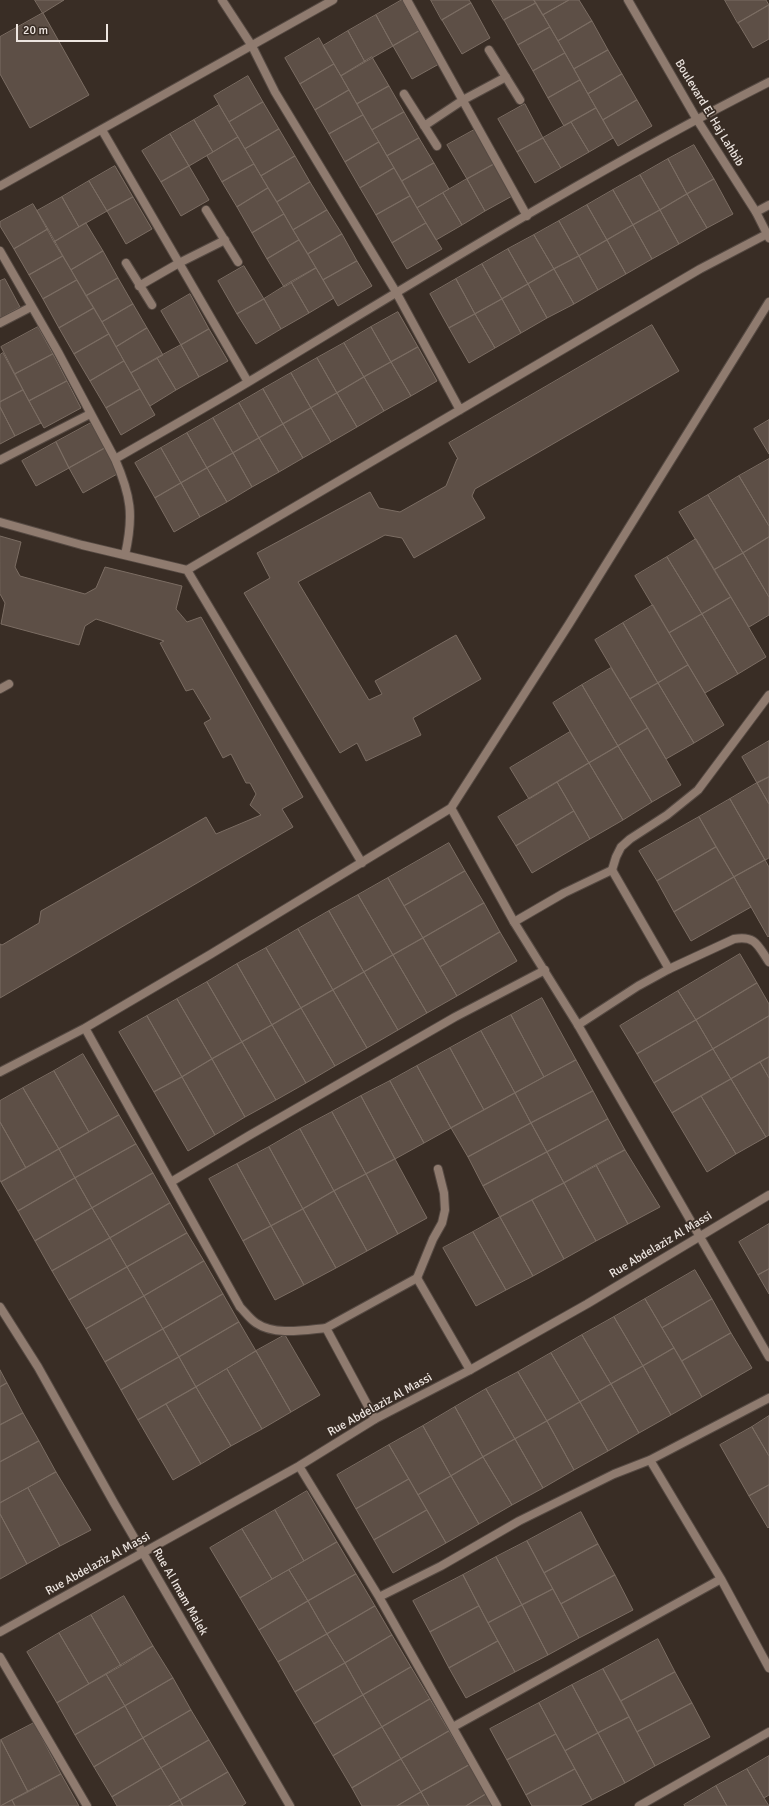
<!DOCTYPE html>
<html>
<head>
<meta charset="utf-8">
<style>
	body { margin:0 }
	#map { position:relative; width:769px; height:1806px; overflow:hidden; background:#392d25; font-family:Signika,sans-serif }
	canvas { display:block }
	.scale { position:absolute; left:16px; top:24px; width:92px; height:18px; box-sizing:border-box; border:2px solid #ede5e0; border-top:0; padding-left:5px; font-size:12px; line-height:14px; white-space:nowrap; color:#ede5e0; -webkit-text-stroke:3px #392d25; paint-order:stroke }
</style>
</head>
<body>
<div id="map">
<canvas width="769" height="1806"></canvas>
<div class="scale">20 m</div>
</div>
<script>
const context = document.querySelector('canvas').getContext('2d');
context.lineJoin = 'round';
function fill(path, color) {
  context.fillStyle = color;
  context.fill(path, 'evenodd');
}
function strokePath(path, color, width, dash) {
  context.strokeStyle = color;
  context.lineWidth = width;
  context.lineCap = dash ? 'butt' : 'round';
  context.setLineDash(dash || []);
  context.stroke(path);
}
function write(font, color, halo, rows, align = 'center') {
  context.font = font + ' Signika,sans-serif';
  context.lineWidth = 3.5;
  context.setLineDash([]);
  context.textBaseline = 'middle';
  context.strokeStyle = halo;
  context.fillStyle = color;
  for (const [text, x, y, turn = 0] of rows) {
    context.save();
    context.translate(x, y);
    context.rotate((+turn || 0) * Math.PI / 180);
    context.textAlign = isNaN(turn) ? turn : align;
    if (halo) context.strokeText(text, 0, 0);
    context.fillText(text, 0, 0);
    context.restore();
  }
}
const building = new Path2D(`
	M35,0h29l-21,13z
	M402,0l17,31 -26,15 -17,-31z
	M431,0h38l2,3 -29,17z
	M492,0h42l2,3 -32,17z
	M534,0h35l-26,15z
	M569,0h10l13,21 -34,20 -15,-26z
	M725,0h41l3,5 -31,18z
	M471,3l19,35 -28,16 -20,-34z
	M536,3l14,24 -32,18 -14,-25z
	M769,5v34l-16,9 -15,-25z
	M43,13l46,82 -59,33 -30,-54v-37z
	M376,15l17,31 -28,16 -17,-31z
	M592,21l16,29 -34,19 -16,-28z
	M550,27l15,26 -32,18 -15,-26z
	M348,31l17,31 -24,14 -18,-30z
	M419,31l20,33 -27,15 -19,-33z
	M319,38l15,26 -34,20 -15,-26z
	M608,50l14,24 -34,20 -14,-25z
	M565,53l15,27 -32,18 -15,-27z
	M372,57l17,29 -32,18 -16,-28z
	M334,64l15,26 -34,20 -15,-26z
	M622,74l15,26 -34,20 -15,-26z
	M248,76l15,26 -34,20 -15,-26z
	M580,80l16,28 -32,18 -16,-28z
	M389,86l15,26 -32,18 -15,-26z
	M349,90l14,25 -34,19 -14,-24z
	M637,100l15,26 -34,20 -15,-26z
	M263,102l16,27 -34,20 -16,-27z
	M525,104l18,34 -26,14 -19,-33z
	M219,105l19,32 -25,15 -19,-32z
	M596,108l17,30 -24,14 -18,-30z
	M404,112l15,26 -32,18 -15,-26z
	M363,115l16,27 -34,20 -16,-28z
	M194,120l19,32 -24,14 -19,-32z
	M571,122l18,30 -28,16 -18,-30z
	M279,129l16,27 -34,20 -16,-27z
	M476,129l20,34 -29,16 -20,-34z
	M170,134l19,32 -28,16 -19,-31z
	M238,137l16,27 -32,18 -15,-26z
	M419,138l15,25 -32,18 -15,-25z
	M543,138l18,30 -26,15 -18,-31z
	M379,142l15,26 -34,20 -15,-26z
	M694,145l20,34 -27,15 -19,-35z
	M295,156l15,26 -33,20 -16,-26z
	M668,159l19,35 -27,16 -20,-35z
	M434,163l15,26 -32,19 -15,-27z
	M496,163l18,32 -29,16 -18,-32z
	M254,164l14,24 -31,19 -15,-25z
	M115,166l18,31 -26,14 -18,-30z
	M189,166l20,34 -28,16 -20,-34z
	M394,168l16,28 -34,19 -16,-27z
	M640,175l20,35 -27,15 -20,-35z
	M467,179l18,32 -23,14 -19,-32z
	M714,179l19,35 -26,14 -20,-34z
	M89,181l18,30 -28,16 -17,-30z
	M310,182l17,28 -34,20 -16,-28z
	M268,188l16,26 -32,19 -15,-26z
	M613,190l20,35 -26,15 -20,-35z
	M443,193l19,32 -26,15 -19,-32z
	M687,194l20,34 -28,16 -19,-34z
	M410,196l16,27 -34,20 -16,-28z
	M62,197l17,30 -25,15 -17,-31z
	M133,197l19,32 -26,15 -19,-33z
	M33,204l15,25 -34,20 -14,-23v-4z
	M587,205l20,35 -28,16 -20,-35z
	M327,210l15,24 -34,20 -15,-24z
	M660,210l19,34 -27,15 -19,-34z
	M284,214l15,26 -32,19 -15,-26z
	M559,221l20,35 -25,13 -20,-34z
	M86,223l17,28 -32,19 -17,-28z
	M426,223l16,26 -35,20 -15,-26z
	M633,225l19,34 -26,15 -19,-34z
	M48,229l15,27 -34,19 -15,-26z
	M342,234l15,27 -34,19 -15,-26z
	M534,235l20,34 -26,15 -20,-35z
	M299,240l17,28 -32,19 -17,-28z
	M607,240l19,34 -28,16 -19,-34z
	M508,249l20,35 -26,15 -20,-35z
	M103,251l15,27 -32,18 -15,-26z
	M63,256l14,24 -34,19 -14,-24z
	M579,256l19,34 -24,14 -20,-35z
	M357,261l15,25 -34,20 -15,-26z
	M482,264l20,35 -27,15 -19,-35z
	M244,266l20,33 -27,15 -19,-33z
	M316,268l18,30 -25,15 -18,-31z
	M554,269l20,35 -27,14 -19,-34z
	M118,278l15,26 -31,18 -16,-26z
	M5,279l15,28 -20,11v-37z
	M456,279l19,35 -26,14 -19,-34z
	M77,280l17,28 -35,20 -16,-29z
	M291,282l18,31 -28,16 -17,-30z
	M528,284l19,34 -26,15 -19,-34z
	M190,294l19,35 -28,16 -20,-34z
	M264,299l17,30 -25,15 -19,-30z
	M502,299l19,34 -26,15 -20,-34z
	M133,304l14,24 -31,19 -14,-25z
	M94,308l15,26 -35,20 -15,-26z
	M398,312l20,35 -27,15 -20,-35z
	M475,314l20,34 -26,15 -20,-35z
	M652,325l27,46 -204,118 -3,7 13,22 -71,40 -12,-20 -17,-3 -87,47 71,118 13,-6 -7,-13 81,-46 25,44 -68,39 8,17 -55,26 -9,-18 -17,10 -96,-160 26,-15 -13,-25 113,-61 9,16 21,4 46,-26 11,-27h1l-9,-16z
	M38,327l15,27 -38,20 -14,-27z
	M371,327l20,35 -27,15 -20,-34z
	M147,328l16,27 -32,18 -15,-26z
	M209,329l19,32 -29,16 -18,-32z
	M109,334l15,27 -34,20 -16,-27z
	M344,343l20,34 -27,16 -20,-35z
	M181,345l18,32 -23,13 -19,-32z
	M418,347l19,34 -26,15 -20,-34z
	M3,353l20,37 -23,12v-47z
	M53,354l14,27 -38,20 -14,-27z
	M157,358l19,32 -26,16 -19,-33z
	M317,358l20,35 -26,15 -20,-35z
	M124,361l16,28 -34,19 -16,-27z
	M391,362l20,34 -27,15 -20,-34z
	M291,373l20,35 -28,16 -20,-35z
	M364,377l20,34 -27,16 -20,-34z
	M67,381l14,27 -37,20 -15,-27z
	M140,389l15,26 -34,20 -15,-27z
	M263,389l20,35 -24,14 -20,-35z
	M23,390l18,33 -26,13 -15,-29v-5z
	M337,393l20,34 -26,15 -20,-34z
	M239,403l20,35 -26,15 -20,-35z
	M0,407l15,29 -15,8z
	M311,408l20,34 -28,16 -20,-34z
	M213,418l20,35 -26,15 -20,-35z
	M769,420v34l-15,-25z
	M91,423l14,25 -36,20 -13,-26z
	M283,424l20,34 -24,14 -20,-34z
	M187,433l20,35 -26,15 -20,-35z
	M259,438l20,34 -27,15 -19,-34z
	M56,442l13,26 -33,18 -14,-25z
	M105,448l14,25 -36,20 -14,-25z
	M161,448l20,35 -26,15 -20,-35z
	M233,453l19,34 -25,15 -20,-34z
	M769,459v67l-30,-50z
	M207,468l20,34 -27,15 -19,-34z
	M739,476l30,50v11l-26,16 -35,-58z
	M181,483l19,34 -26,15 -19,-34z
	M708,495l35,58 -29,17 -35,-58z
	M0,536l21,6 -6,25 5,9 65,18 11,-6 9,-21 77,19 -6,23 11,13 14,-5 102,180 -21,12 11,18 -293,171v-54l2,1 37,-22 2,-12 165,-94 10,17 45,-19 -11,-10 6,-11 -6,-11h-4l-15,-29 -8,4 -19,-35 7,-4 -18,-30 -7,2 -26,-48 4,-2 -68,-22 -11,7 -6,19 -78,-21 4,-21 -5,-9z
	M769,537v60l-26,-44z
	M696,539l35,58 -29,17 -35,-57z
	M743,553l26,44v18l-20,12 -35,-57z
	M667,557l35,57 -33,19 -34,-57z
	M731,597l35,60 -28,17 -36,-60z
	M653,605l35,60 -30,18 -35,-60z
	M702,614l36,60 -33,19 -36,-60z
	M623,623l35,60 -28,16 -35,-59z
	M688,665l36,60 -30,18 -36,-60z
	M611,668l37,60 -30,18 -36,-61z
	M658,683l36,60 -28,16 -36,-60z
	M582,685l36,61 -29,17 -36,-60z
	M648,728l33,57 -29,17 -34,-56z
	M570,732l19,31 -60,36 -19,-31z
	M769,741v36l-12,6 -15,-26z
	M618,746l34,56 -29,18 -34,-57z
	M589,763l34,57 -33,19 -33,-57z
	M769,777v27l-12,-21z
	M557,782l17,29 -58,35 -18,-29z
	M757,783l12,21v54l-4,2 -35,-61z
	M730,799l35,61 -31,17 -35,-60z
	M574,811l16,28 -58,34 -16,-27z
	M699,817l17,30 -59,34 -18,-30z
	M449,843l16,28 -61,35 -16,-28z
	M716,847l18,30 -60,35 -17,-31z
	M765,860l4,7v69l-1,1 -34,-60z
	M465,871l19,32 -61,35 -19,-32z
	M734,877l17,30 -60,34 -17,-29z
	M388,878l35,60 -30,17 -35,-60z
	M358,895l35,60 -29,17 -35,-61z
	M484,903l16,29 -60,35 -17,-29z
	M329,911l35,61 -31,18 -35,-61z
	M298,929l35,61 -32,18 -35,-60z
	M500,932l17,29 -60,35 -17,-29z
	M423,938l34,58 -30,17 -34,-58z
	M266,948l35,60 -29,17 -35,-61z
	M740,954l17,29 -61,37 -18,-29z
	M393,955l34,58 -29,17 -34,-58z
	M237,964l35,61 -30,17 -35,-60z
	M364,972l34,58 -31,18 -34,-58z
	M207,982l35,60 -30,17 -35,-60z
	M757,983l12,21v12l-56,33 -17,-29z
	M333,990l34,58 -32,18 -34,-58z
	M678,991l18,29 -59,34 -17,-28z
	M542,998l34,62 -32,17 -33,-62z
	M177,999l35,60 -30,18 -35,-61z
	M301,1008l34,58 -29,17 -34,-58z
	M511,1015l33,62 -29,16 -34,-62z
	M147,1016l35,61 -28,15 -35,-60z
	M769,1016v41l-38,22 -18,-30z
	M696,1020l17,29 -59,34 -17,-29z
	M272,1025l34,58 -30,17 -34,-58z
	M481,1031l34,62 -31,17 -34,-62z
	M242,1042l34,58 -31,17 -33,-58z
	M450,1048l34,62 -33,18 -34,-62z
	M713,1049l18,30 -59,34 -18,-30z
	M83,1054l36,61 -30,17 -35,-61z
	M769,1057v21l-9,-16z
	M212,1059l33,58 -30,18 -33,-58z
	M576,1060l17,31 -62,32 -16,-30z
	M760,1062l9,16v57l-3,2 -35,-58z
	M417,1066l34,62 -27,15 -34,-62z
	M54,1071l35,61 -30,17 -36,-61z
	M182,1077l33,58 -27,16 -34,-59z
	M731,1079l35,58 -30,17 -35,-58z
	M390,1081l34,62 -29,16 -34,-63z
	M23,1088l36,61 -33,19 -26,-46v-21z
	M593,1091l15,28 -61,33 -16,-29z
	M515,1093l16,30 -63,34 -17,-29z
	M361,1096l34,63 -29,15 -34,-62z
	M701,1096l35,58 -29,18 -35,-59z
	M332,1112l34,62 -32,17 -34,-62z
	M119,1115l17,29 -61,34 -16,-29z
	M608,1119l17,31 -61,33 -17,-31z
	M0,1122l26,46 -25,14 -1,-2z
	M531,1123l16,29 -64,34 -15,-29z
	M300,1129l34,62 -31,18 -34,-62z
	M136,1144l17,29 -61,35 -17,-30z
	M269,1147l34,62 -32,17 -34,-62z
	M59,1149l16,29 -57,33 -17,-29z
	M625,1150l35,57 -32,17 -32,-59z
	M547,1152l17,31 -64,34 -17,-31z
	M395,1159l32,59 -29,16 -32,-60z
	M237,1164l34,62 -28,15 -34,-62z
	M596,1165l32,59 -32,17 -32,-58z
	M153,1173l17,30 -60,35 -18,-30z
	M366,1174l32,60 -31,17 -33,-60z
	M75,1178l17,30 -57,33 -17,-30z
	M564,1183l32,58 -32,18 -32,-59z
	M334,1191l33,60 -31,17 -33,-59z
	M532,1200l32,59 -31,17 -33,-59z
	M170,1203l17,30 -60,34 -17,-29z
	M92,1208l18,30 -58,33 -17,-30z
	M303,1209l33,59 -32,17 -33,-59z
	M500,1217l33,59 -27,14 -33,-58z
	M769,1224v45l-11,6 -19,-33z
	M271,1226l33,59 -29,15 -32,-59z
	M473,1232l33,58 -30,16 -33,-58z
	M187,1233l17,28 -60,35 -17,-29z
	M110,1238l17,29 -58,33 -17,-29z
	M204,1261l19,33 -60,35 -19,-33z
	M127,1267l17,29 -58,33 -17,-29z
	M769,1269v25l-11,-19z
	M695,1270l17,29 -50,29 -17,-29z
	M223,1294l16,28 -60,35 -16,-28z
	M144,1296l19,33 -58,33 -19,-33z
	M645,1299l29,49 -31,18 -29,-49z
	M712,1299l19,34 -49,28 -20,-33z
	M614,1317l29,49 -32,18 -29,-49z
	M239,1322l17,29 -60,36 -17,-30z
	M163,1329l16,28 -58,33 -16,-28z
	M731,1333l21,35 -50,29 -20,-36z
	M285,1335l35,60 -29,17 -35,-61z
	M582,1335l29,49 -31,18 -29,-49z
	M674,1348l28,49 -31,18 -28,-49z
	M256,1351l35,61 -29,17 -35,-60z
	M551,1353l29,49 -33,19 -29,-49z
	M179,1357l17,30 -58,33 -17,-30z
	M643,1366l28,49 -32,18 -28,-49z
	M227,1369l35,60 -31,17 -35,-59z
	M0,1370l7,13 -7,4z
	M518,1372l29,49 -32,18 -29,-50z
	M7,1383l16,30 -23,12v-38z
	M611,1384l28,49 -31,18 -28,-49z
	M196,1387l35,59 -30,18 -35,-60z
	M486,1389l29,50 -32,18 -28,-50z
	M580,1402l28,49 -34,19 -27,-49z
	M166,1404l35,60 -28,16 -35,-60z
	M455,1407l28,50 -32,19 -28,-50z
	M23,1413l16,28 -39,21v-37z
	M769,1416v40l-17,-29z
	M547,1421l27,49 -31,18 -28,-49z
	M423,1426l28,50 -33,19 -29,-50z
	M752,1427l17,29v29l-20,11 -29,-51z
	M515,1439l28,49 -31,17 -29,-48z
	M39,1441l17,31 -56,31v-41z
	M389,1445l20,34 -53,30 -19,-34z
	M483,1457l29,48 -33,19 -28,-48z
	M56,1472l35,58 -31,16 -32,-58z
	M451,1476l28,48 -33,19 -28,-48z
	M409,1479l18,31 -53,30 -18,-31z
	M769,1485v42l-1,1 -19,-32z
	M28,1488l32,58 -33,18 -27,-50v-11z
	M307,1491l30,51 -33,19 -29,-51z
	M275,1510l29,51 -32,18 -30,-50z
	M427,1510l19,33 -53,30 -19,-33z
	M581,1512l17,32 -54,29 -17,-32z
	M0,1514l27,50 -27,15z
	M242,1529l30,50 -32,19 -30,-50z
	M527,1541l26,48 -31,16 -26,-48z
	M337,1542l19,32 -48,27 -19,-31z
	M598,1544l17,31 -54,29 -17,-31z
	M496,1557l26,48 -34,18 -25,-48z
	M289,1570l19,31 -49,29 -19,-32z
	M356,1574l19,32 -48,28 -19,-33z
	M463,1575l16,31 -49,26 -17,-31z
	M615,1575l18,35 -54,28 -18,-34z
	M553,1589l26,49 -31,17 -26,-50z
	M124,1596l29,50 -32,20 -30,-51z
	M308,1601l19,33 -49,28 -19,-32z
	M522,1605l26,50 -33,17 -27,-49z
	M375,1606l17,29 -47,28 -18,-29z
	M479,1606l19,35 -49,27 -19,-36z
	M91,1615l30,51 -32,18 -30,-51z
	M59,1633l30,51 -32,19 -30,-51z
	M327,1634l18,29 -50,29 -17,-30z
	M392,1635l19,32 -48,28 -18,-32z
	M658,1639l17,33 -54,29 -18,-32z
	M498,1641l17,31 -49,26 -17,-30z
	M153,1646l20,32 -48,28 -19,-32z
	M345,1663l18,32 -49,29 -19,-32z
	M411,1667l19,32 -48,28 -19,-32z
	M603,1669l26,48 -31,16 -26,-48z
	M675,1672l17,31 -55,29 -16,-31z
	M106,1674l19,32 -50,29 -18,-32z
	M173,1678l18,32 -48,28 -18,-32z
	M572,1685l26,48 -33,18 -26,-48z
	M363,1695l19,32 -49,29 -19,-32z
	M430,1699l19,32 -48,28 -19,-32z
	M539,1703l17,31 -49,26 -17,-31z
	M692,1703l18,34 -55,29 -18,-34z
	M125,1706l18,32 -49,29 -19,-32z
	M191,1710l18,30 -48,28 -18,-30z
	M629,1717l26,49 -30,17 -27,-50z
	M34,1723l27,51 -33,18 -27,-52z
	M382,1727l19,32 -49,29 -19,-32z
	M449,1731l20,34 -48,27 -20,-33z
	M598,1733l27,50 -33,17 -27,-49z
	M556,1734l19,35 -49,26 -19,-35z
	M143,1738l18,30 -49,29 -18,-30z
	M1,1740l27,52 -28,14v-65z
	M209,1740l19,32 -48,28 -19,-32z
	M769,1756v39l-5,3 -17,-29z
	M401,1759l20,33 -24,14h-35l-10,-18z
	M469,1765l17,29 -20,12h-37l-8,-14z
	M161,1768l19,32 -11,6h-52l-5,-9z
	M575,1769l17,31 -12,6h-48l-6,-11z
	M747,1769l17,29 5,8h-42l-11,-20z
	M228,1772l18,31 -4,3h-59l-3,-6z
	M61,1774l18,32h-64l-3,-6z
	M716,1786l11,20h-42l-1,-1z
	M421,1792l8,14h-32z
	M486,1794l7,12h-27z
	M12,1800l3,6h-14z
	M180,1800l3,6h-14z`);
fill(building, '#5d4f46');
strokePath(building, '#7b6d63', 1);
const service = new Path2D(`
	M222,0l30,46
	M514,922l50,-29 48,-23 57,99 -31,17 -60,39
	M375,1419l-49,-91 91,-50 53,92`);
const minor = new Path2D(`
	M407,0l120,216
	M252,46l23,46 121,200 64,118
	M489,50l31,50
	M404,94l33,52
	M424,126l39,-26 43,-23
	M102,130l146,252
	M0,186l333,-186
	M206,210l32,52
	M756,212l13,-7
	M0,251l58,101 57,107c45,-26 90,-51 135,-78 171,-103 341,-209 519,-299
	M126,263l26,42
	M139,286l40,-23 46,-23
	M0,323l31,-16
	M115,459c16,37 19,56 10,96
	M0,460l90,-46
	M0,522l82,23 105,25 175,293
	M187,570l513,-301 67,-35
	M0,689l9,-5
	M451,808l63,114 64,103 191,332
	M612,870l4,-13 5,-10 9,-8 37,-24 31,-25 71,-95
	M669,969l65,-30c22,-4 24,7 35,23
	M85,1028l155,279c5,5 10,12 16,16 19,13 49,7 70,5
	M0,1072l85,-44 126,-74 240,-146 118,-184 200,-322
	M171,1182l79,-47 205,-118 90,-47
	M417,1278l16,-39 9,-16 3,-13 -1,-17 -6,-24
	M0,1307l38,60 76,136 176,303
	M650,1460l71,119 48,89
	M299,1466l80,131 118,209
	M379,1597l62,-31 78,-45 95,-47 36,-14 119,-62
	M0,1632l299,-166 76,-47 95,-49 117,-66 182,-109
	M0,1657l87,149
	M453,1727l268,-148
	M639,1806l130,-74`);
const tertiary = new Path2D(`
	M628,0l68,118 60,94 13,26`);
strokePath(service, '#564a43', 10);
strokePath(minor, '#564a43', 10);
strokePath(tertiary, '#564a43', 10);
strokePath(service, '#8f7b6f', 8);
strokePath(minor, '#8f7b6f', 8);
strokePath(tertiary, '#8f7b6f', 8);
write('12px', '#ede5e0', '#392d25', [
	["Boulevard El Haj Lahbib",709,113,59],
	["Rue Abdelaziz Al Massi",661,1245,-31],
	["Rue Abdelaziz Al Massi",380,1405,-29],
	["Rue Abdelaziz Al Massi",98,1564,-29],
	["Rue Al Imam Malek",180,1592,60]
]);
</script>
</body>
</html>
